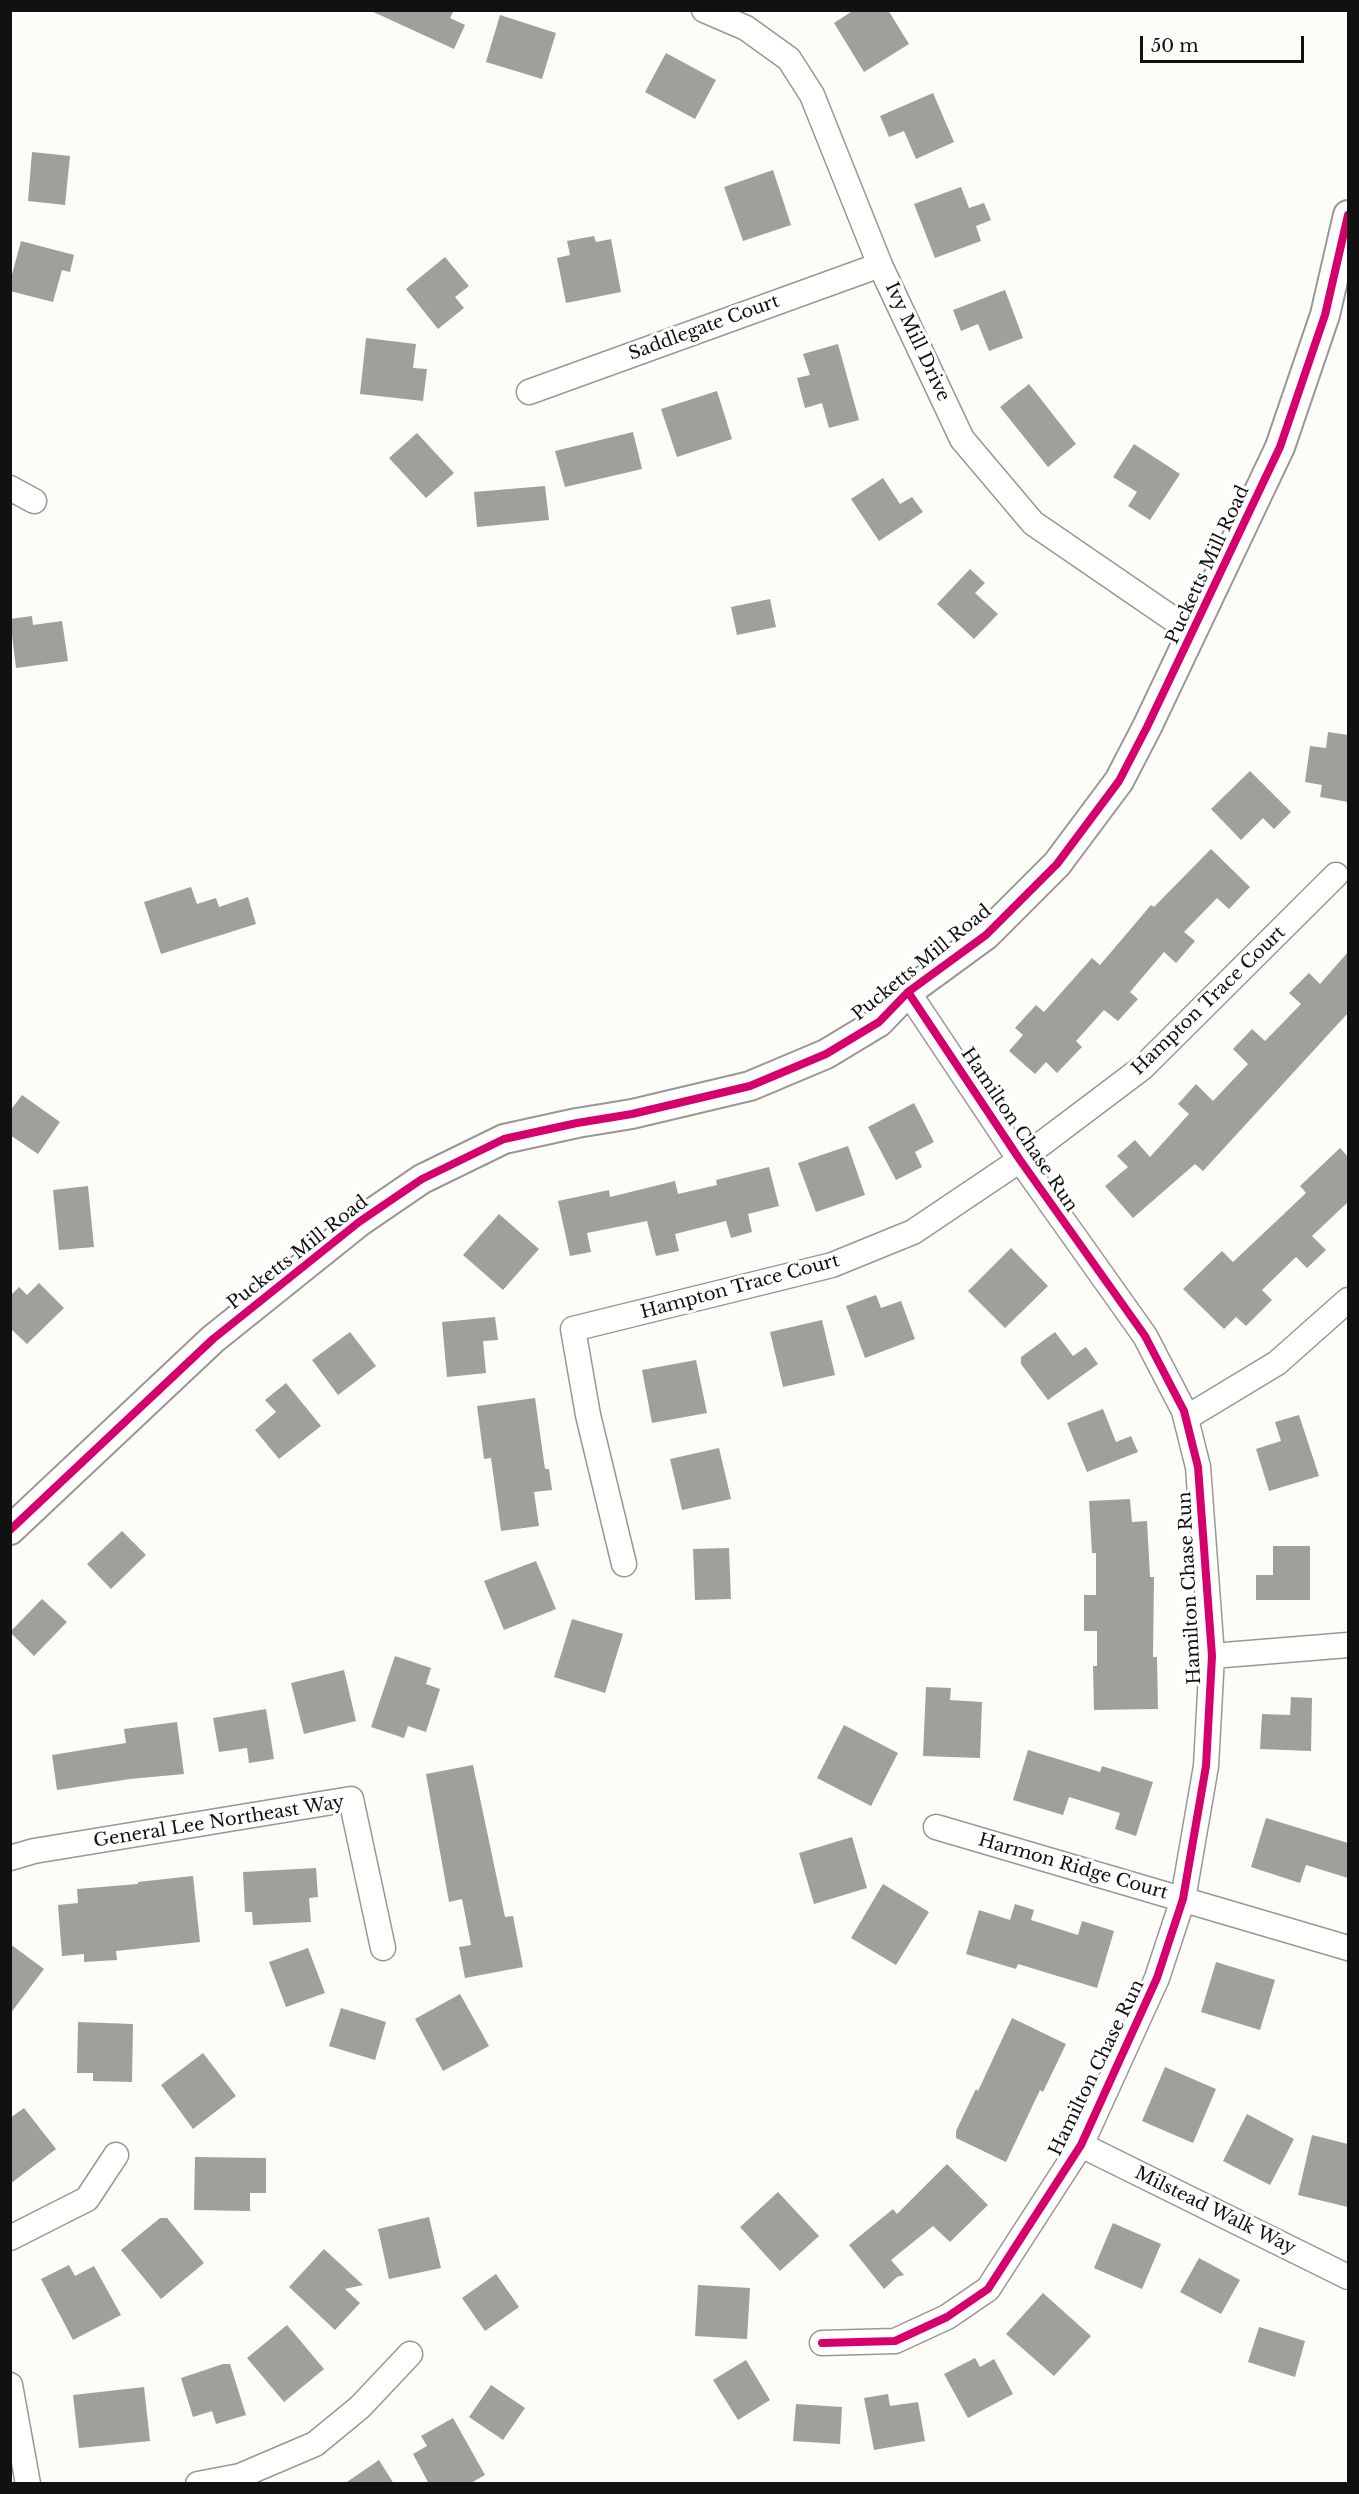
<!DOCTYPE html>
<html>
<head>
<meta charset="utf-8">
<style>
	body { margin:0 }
	#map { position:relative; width:1359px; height:2494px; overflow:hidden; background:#fdfcf7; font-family:"Libre Baskerville",serif }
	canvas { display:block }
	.frame { position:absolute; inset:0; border:12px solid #111; pointer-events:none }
	.scale { position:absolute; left:1140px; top:36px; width:164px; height:27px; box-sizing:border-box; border:3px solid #111; border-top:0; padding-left:8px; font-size:18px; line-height:21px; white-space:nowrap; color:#111; -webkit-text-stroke:4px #fff; paint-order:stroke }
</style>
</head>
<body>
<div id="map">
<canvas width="1359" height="2494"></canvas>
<div class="frame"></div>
<div class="scale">50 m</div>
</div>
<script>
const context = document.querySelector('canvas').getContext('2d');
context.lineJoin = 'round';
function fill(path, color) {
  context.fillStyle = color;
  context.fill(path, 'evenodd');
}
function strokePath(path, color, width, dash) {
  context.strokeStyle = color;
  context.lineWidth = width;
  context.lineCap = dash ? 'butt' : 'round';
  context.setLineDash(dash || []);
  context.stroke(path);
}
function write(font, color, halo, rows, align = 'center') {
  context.font = font + ' "Libre Baskerville",serif';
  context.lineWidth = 6;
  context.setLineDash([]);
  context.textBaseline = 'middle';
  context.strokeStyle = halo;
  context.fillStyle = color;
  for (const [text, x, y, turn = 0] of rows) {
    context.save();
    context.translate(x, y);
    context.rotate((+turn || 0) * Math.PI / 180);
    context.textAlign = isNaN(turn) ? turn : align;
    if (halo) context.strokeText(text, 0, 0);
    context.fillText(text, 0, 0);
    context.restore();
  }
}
fill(new Path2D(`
	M369,10h85l-4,8 15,7 -11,24z
	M854,10h34l21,34 -45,28 -30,-49z
	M500,15l56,18 -14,46 -56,-17z
	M666,53l50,27 -21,39 -50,-27z
	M933,93l21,49 -38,17 -12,-28 -15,6 -9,-21z
	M32,152l38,4 -5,49 -37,-4z
	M773,170l18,55 -48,16 -19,-54z
	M961,187l8,21 15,-5 7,17 -15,6 5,15 -46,17 -21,-54z
	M594,236l2,6 15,-3 10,53 -55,11 -9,-45 13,-3 -3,-14z
	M21,241l53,14 -4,17 -8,-2 -9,32 -43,-11v-9z
	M445,257l24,29 -14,11 9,11 -26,21 -32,-40z
	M1005,290l18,48 -34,13 -11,-27 -17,7 -8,-21z
	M366,338l50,6 -3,24 14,1 -4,32 -63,-7z
	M838,344l21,76 -30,8 -7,-25 -17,5 -8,-30 13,-3 -7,-21z
	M1029,384l47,60 -28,23 -48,-60z
	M717,391l15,48 -55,18 -16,-48z
	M633,432l9,37 -77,18 -10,-36z
	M417,433l37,40 -28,25 -37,-40z
	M1134,444l46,30 -30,46 -22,-14 9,-14 -24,-15z
	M883,478l17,26 12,-7 11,15 -44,29 -28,-42z
	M545,486l4,34 -72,7 -3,-35z
	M970,569l15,14 -10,10 23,21 -24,25 -37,-35z
	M770,599l6,28 -39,8 -6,-28z
	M32,616l1,9 29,-4 6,40 -52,7 -6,-49z
	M1328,732l20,3v67l-28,-5 2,-12 -17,-3 5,-36 16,2z
	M1250,771l41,41 -17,17 -11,-11 -22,22 -30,-31z
	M1211,849l39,38 -21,22 -12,-11 -33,34 11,9 -19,22 -12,-11 -34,40 8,7 -20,22 -14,-11 -28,31 6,6 -25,26 -11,-11 -11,12 -26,-23 14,-16 -8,-7 21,-23 8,7 48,-54 8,7 51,-60 3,2z
	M191,887l6,17 19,-6 3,9 29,-10 8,27 -95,30 -17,-52z
	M1348,952v61l-145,158 -8,-7 -62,54 -28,-32 23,-19 -11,-11 18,-16 15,17 39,-43 -11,-10 18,-20 17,17 35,-37 -15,-15 19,-20 13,12 36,-37 -12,-11 20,-20 11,11z
	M22,1095l38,27 -22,32 -28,-19v-24z
	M914,1103l20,39 -19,10 7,15 -26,13 -28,-53z
	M848,1146l17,49 -49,17 -18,-49z
	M1340,1148l8,9v45l-36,34 14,14 -19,18 -11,-11 -34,33 10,10 -26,26 -10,-9 -12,12 -41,-40 39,-38 11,11 73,-69 -6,-7z
	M769,1167l10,39 -31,8 4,18 -21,6 -5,-17 -51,13 4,17 -23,5 -9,-35 -60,12 4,19 -21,4 -12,-55 51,-11 1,7 65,-16 3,13 39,-9 -1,-5z
	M88,1186l6,61 -35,3 -6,-60z
	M499,1214l40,35 -36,41 -40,-35z
	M1011,1248l37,38 -43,42 -37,-37z
	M39,1283l25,25 -37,36 -17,-16v-32l9,-9 8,8z
	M876,1295l5,13 20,-7 14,38 -50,19 -19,-52z
	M495,1317l3,23 -15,1 3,32 -39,4 -5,-55z
	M822,1320l13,55 -52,12 -13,-55z
	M350,1332l26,34 -38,29 -26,-35z
	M1055,1332l18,24 13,-9 12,17 -50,36 -27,-36v-7z
	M696,1360l11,53 -55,10 -10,-53z
	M286,1383l35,43 -42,33 -24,-29 21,-18 -11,-12z
	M535,1398l10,71h4l3,21 -18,2 5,34 -38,5 -10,-73 -7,1 -7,-53z
	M1103,1409l13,33 15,-6 7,16 -51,20 -20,-49z
	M1299,1415l20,61 -50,15 -13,-42 25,-8 -6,-19z
	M719,1448l12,51 -49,11 -12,-51z
	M1130,1499l2,23 15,-1 3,56h4l-1,80h4l1,52 -64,1 -1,-44h4v-35h-13v-36h12v-42h-4l-3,-52z
	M122,1531l24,24 -35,34 -24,-25z
	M1273,1546h37v54h-54v-25h17z
	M729,1548l2,51 -36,1 -2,-51z
	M536,1561l20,48 -52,21 -20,-49z
	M42,1599l25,23 -33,34 -24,-24z
	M572,1619l51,15 -18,59 -51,-16z
	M395,1656l36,12 -5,16 14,5 -14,43 -18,-6 -4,12 -33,-11z
	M344,1670l12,51 -52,13 -13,-51z
	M926,1687l25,1 -1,12 32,2 -2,56 -57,-2z
	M1291,1697l21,1 -1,53 -51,-2 2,-35 28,1z
	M266,1709l8,50 -25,4 -2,-15 -28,4 -6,-34z
	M177,1722l7,52 -54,5 -73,11 -5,-35 74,-12 -2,-14z
	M844,1725l54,28 -27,53 -54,-28z
	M1028,1750l72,22 2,-6 51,16 -17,54 -21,-7 5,-16 -51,-16 -6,18 -50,-15z
	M473,1765l32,152 8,-1 10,51 -58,11 -6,-31 12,-2 -9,-46 -13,3 -23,-128z
	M1266,1818l82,25v35l-42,-13 -6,18 -49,-16z
	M852,1837l15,51 -53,16 -15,-51z
	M316,1868l2,29 -9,1 2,24 -58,3 -1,-13h-7l-2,-40z
	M193,1876l7,66 -84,9 1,9 -33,2v-8l-22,2 -4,-51 20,-2 -1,-14 61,-5v-2z
	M883,1884l46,28 -33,53 -45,-27z
	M1015,1904l19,6 -3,10 47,15 4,-14 32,10 -17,57 -79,-24 -2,5 -50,-15 13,-44 31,10z
	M10,1944l34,25 -34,45z
	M308,1948l17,45 -39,14 -17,-45z
	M1216,1962l59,18 -15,50 -59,-18z
	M460,1994l29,52 -46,25 -28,-52z
	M341,2008l45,14 -11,38 -46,-14z
	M1012,2018l54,26 -23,48 -3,-2 -34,72 -50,-24v-7l20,-42 2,2z
	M78,2022l55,2 -1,58 -39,-1v-8h-16z
	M203,2053l33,43 -43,33 -32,-44z
	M1165,2067l51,22 -23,54 -51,-22z
	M24,2108l32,41 -46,35v-66z
	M1247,2114l47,25 -24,46 -47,-24z
	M1312,2135l36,9v63l-50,-12z
	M195,2157l71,1v35h-16v18l-56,-1z
	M947,2164l41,41 -38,37 -17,-16 -42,34 13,15 -7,2 -13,12 -35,-44 44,-36 4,5z
	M778,2192l41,44 -39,35 -40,-44z
	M429,2217l12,51 -52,11 -11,-50z
	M160,2218h7l37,45 -43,36 -40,-49z
	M1113,2223l48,21 -19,45 -48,-21z
	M324,2249l39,36 -18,4 15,14 -25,27 -46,-43z
	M1199,2258l41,22 -19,34 -41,-22z
	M69,2265l6,11 19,-10 27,49 -48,25 -32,-61z
	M496,2274l23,33 -34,24 -23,-33z
	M698,2285l52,3 -3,51 -52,-3z
	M1043,2293l48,43 -37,40 -48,-42z
	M287,2325l37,44 -40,33 -37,-44z
	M1259,2327l46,14 -10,36 -47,-15z
	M975,2358l5,9 14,-8 19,35 -45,24 -24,-44z
	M746,2360l24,40 -32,20 -25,-40z
	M223,2364h7l16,51 -30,9 -4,-13 -19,6 -12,-39z
	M491,2385l34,23 -22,32 -34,-23z
	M144,2387l6,54 -71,7 -6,-53z
	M888,2394l2,12 28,-4 7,39 -51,9 -10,-52z
	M796,2404l46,3 -2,37 -47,-3z
	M453,2418l32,57 -16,9h-40l-16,-30 14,-8 -6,-10z
	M379,2460l15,24h-50z`), '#a19f9c');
const minor = new Path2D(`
	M704,10l42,18 43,31 23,36 68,170 82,174 71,84 159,109
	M529,392l351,-127
	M10,488l24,13
	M1186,1418l91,-55 71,-63
	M624,1564l-36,-149 -15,-86 259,-64 81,-33 107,-72 122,-92 194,-193
	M1212,1656l136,-11
	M936,1827l412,121
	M10,1858l24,-7 317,-52 32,149
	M1081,2145l267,132
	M10,2238l77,-39 29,-44
	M822,2343l73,-2 52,-24 41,-28 93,-144 76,-167 26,-79 23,-133 6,-110 -14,-189 -14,-56 -39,-75 -125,-176 -112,-168
	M10,2385l18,99
	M198,2484l42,-8 75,-32 45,-37 50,-53`);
const tertiary = new Path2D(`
	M10,1530l203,-191 146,-117 63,-43 82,-40 73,-16 55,-9 118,-28 76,-32 53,-32 29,-30 78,-57 71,-71 62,-83 28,-54 133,-280 45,-132 23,-100`);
strokePath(minor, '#979795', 27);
strokePath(tertiary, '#979795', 32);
strokePath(minor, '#fffffe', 24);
strokePath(tertiary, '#fffffe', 28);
strokePath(new Path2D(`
	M10,1530l203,-191 146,-117 63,-43 82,-40 73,-16 55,-9 118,-28 76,-32 53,-32 29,-30 78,-57 71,-71 62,-83 28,-54 133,-280 45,-132 23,-100
	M822,2343l73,-2 52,-24 41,-28 93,-144 76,-167 26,-79 23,-133 6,-110 -14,-189 -14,-56 -39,-75 -125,-176 -112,-168`), '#d6006c', 8);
write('18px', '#111', '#fff', [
	["Saddlegate Court",704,328,-20],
	["Ivy Mill Drive",917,342,65],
	["Pucketts Mill Road",1208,565,-65],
	["Pucketts Mill Road",922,963,-39],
	["Hampton Trace Court",1209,1001,-44],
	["Hamilton Chase Run",1019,1130,56],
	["Pucketts Mill Road",298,1253,-38],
	["Hampton Trace Court",740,1287,-15],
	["Hamilton Chase Run",1190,1588,-93],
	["General Lee Northeast Way",219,1822,-9],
	["Harmon Ridge Court",1073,1867,16],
	["Hamilton Chase Run",1097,2068,-64],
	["Milstead Walk Way",1215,2211,26]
]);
</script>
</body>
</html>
